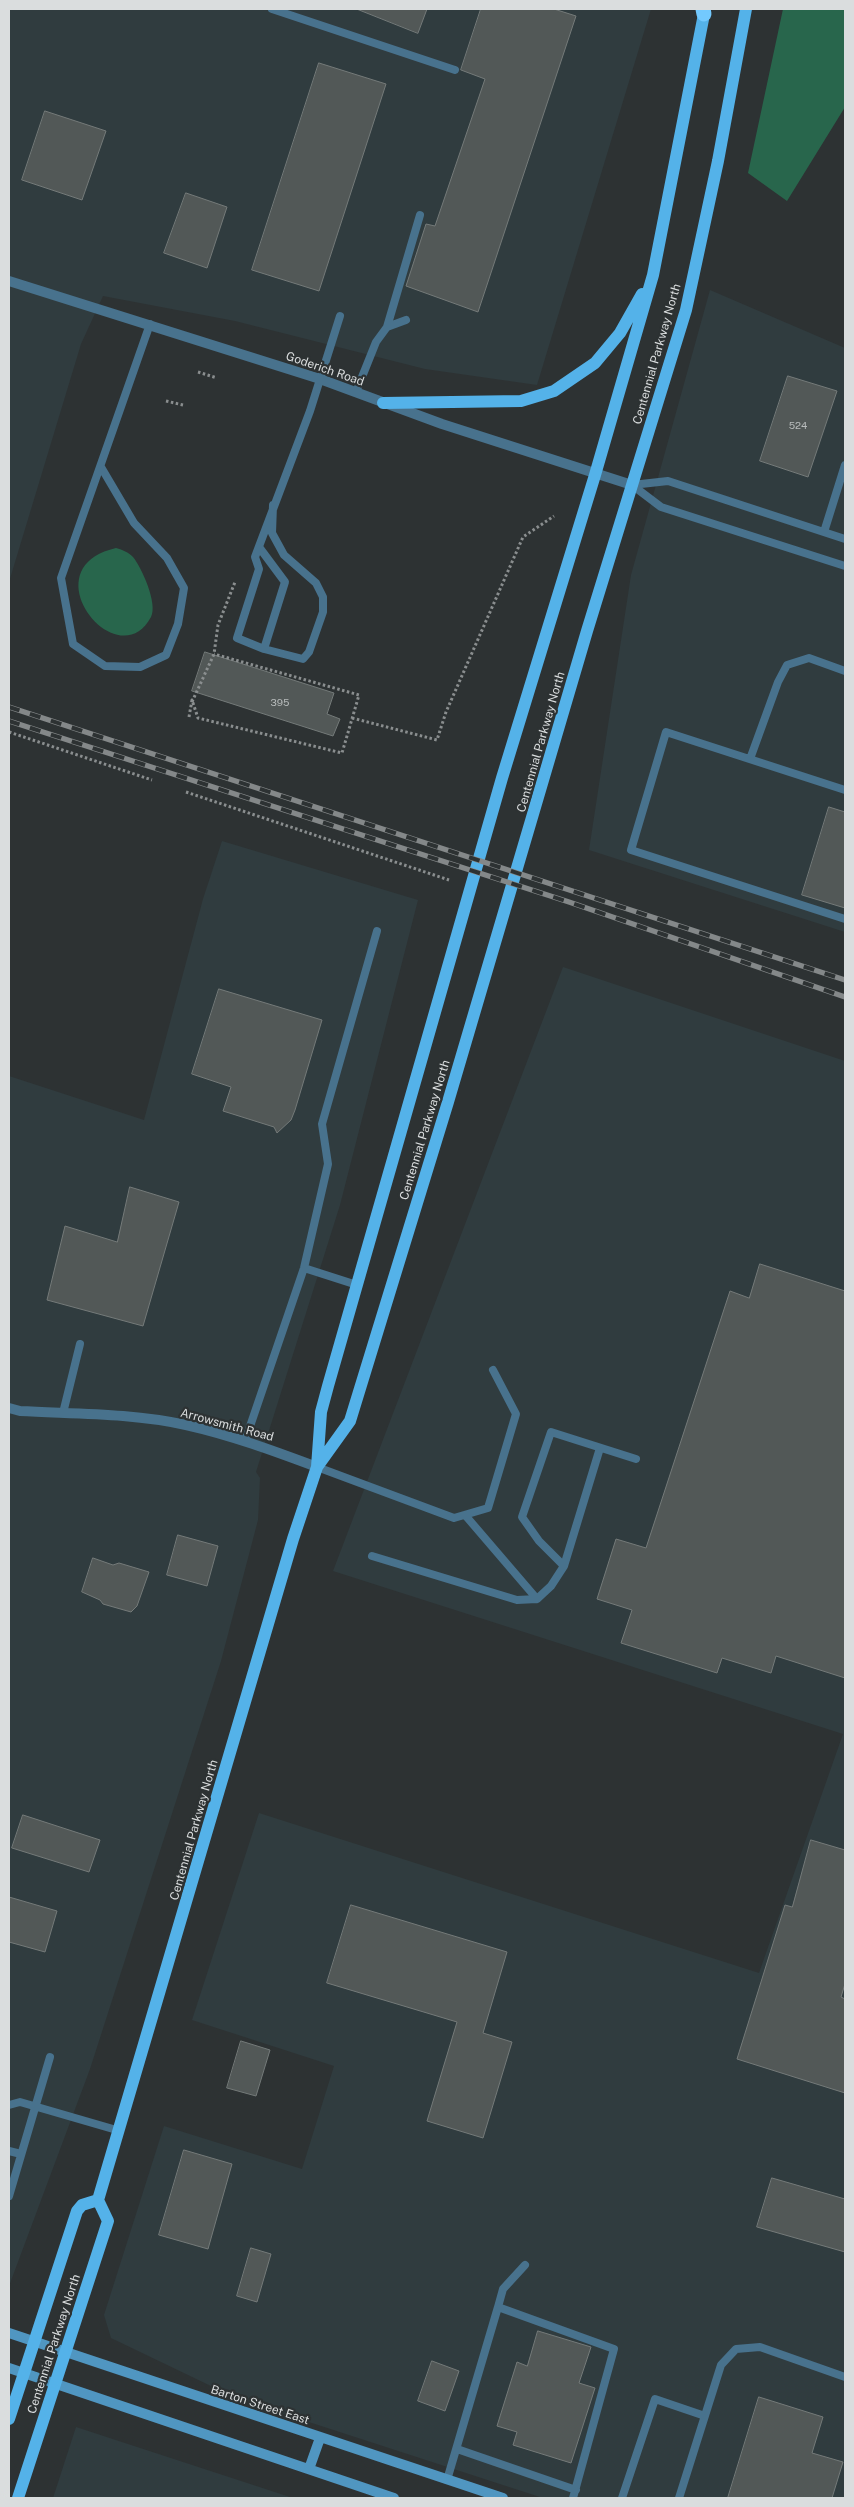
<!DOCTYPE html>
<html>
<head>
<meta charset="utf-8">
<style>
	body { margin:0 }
	#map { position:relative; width:854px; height:2507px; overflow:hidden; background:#2d3233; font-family:"Public Sans",sans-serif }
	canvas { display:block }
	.frame { position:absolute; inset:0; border:10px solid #daddde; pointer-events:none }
</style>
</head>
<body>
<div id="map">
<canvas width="854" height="2507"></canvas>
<div class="frame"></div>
</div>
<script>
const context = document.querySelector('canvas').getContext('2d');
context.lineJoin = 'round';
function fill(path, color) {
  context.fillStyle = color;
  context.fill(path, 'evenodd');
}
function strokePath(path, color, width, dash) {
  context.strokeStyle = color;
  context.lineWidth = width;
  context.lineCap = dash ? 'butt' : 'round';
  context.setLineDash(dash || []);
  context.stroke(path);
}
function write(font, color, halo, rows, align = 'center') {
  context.font = font + ' "Public Sans",sans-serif';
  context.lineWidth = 4.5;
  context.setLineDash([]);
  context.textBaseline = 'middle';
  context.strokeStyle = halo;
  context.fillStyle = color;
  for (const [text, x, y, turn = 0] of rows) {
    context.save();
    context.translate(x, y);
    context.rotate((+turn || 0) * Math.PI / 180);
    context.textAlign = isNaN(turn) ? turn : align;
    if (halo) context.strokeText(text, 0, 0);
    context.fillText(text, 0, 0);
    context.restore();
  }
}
fill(new Path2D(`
	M9,9h642l-114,376 -112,-16 -190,-48 -132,-25 -22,48 -72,238z
	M710,290l135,58v584l-256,-82 42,-275z
	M222,841l196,59 -78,305 -84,267 4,6 -2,42 -37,141 -131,408 -81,217v-1210l135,44 59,-221z
	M563,967l282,94v1437h-302l-305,-99 -127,-61 -7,-23 60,-189 138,43 32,-103 -142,-46 67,-207 500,160 84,-239 -510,-163z
	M76,2427l217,71h-240z`), '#303c3f');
fill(new Path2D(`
	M783,9h62v98l-58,94 -39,-28z
	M116,548c7,2 12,4 17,9 9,11 25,47 18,60 -33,62 -123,-49 -35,-69z`), '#28664c');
const building = new Path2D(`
	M357,9h70l-9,24z
	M481,9h73l22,7 -98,296 -72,-26 20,-62 9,2 50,-147 -24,-9z
	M319,63l67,21 -67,207 -67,-21z
	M45,111l61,20 -24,69 -60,-20z
	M186,193l41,14 -20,61 -43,-15z
	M788,376l49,15 -29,86 -48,-16z
	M205,652l129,41 -7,21 13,5 -7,17 -141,-45z
	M829,807l16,5v96l-43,-13z
	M219,989l103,31 -27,90 -4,10 -14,13 -3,-6 -51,-16 8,-24 -39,-13z
	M130,1187l49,15 -36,124 -96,-26 18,-74 52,16z
	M760,1264l85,27v387l-69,-22 -5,17 -49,-15 -5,15 -96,-30 11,-33 -35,-11 19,-60 30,9 84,-257 19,7z
	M178,1535l40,11 -11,40 -40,-11z
	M93,1558l20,7 6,-2 30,9 -12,34 -6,6 -28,-8 -3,-4 -18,-8z
	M23,1815l77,25 -11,32 -77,-24z
	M811,1840l34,10v134l-4,13 4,2v94l-108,-34 48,-154 7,2z
	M9,1897l48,14 -12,41 -36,-10z
	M351,1905l156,47 -24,81 29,9 -29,96 -56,-17 30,-99 -130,-39z
	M241,2041l29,9 -14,46 -29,-8z
	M184,2150l48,14 -24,85 -49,-14z
	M772,2178l73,21v53l-88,-25z
	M251,2248l20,6 -14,48 -20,-6z
	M538,2331l53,16 -12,36 16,5 -24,75 -58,-18 4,-13 -20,-6 20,-64 10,4z
	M432,2361l27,10 -14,40 -27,-10z
	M759,2397l64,20 -11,36 31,9 -11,36h-104z`);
fill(building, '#525857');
strokePath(building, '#747a79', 1);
strokePath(new Path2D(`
	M198,372l19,6
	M166,401l17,4
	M192,702l22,-48 4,-29 17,-43
	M189,717l3,-17 6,18 144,35 17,-58 -145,-41
	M352,718l85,22 9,-28 77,-175 31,-21
	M9,732l143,48
	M186,792l263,88`), '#8a8e8f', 3, [2.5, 2.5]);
strokePath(new Path2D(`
	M272,9l183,61
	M387,327l33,-112
	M356,392l20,-50 11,-15 19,-7
	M101,467l33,56 33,35 17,30 -6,36 -12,31 -26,12 -35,-1 -32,-22 -12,-66 89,-254
	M632,485l29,22 184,59
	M632,485l36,-4 177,58
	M273,505l-1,28 12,22 32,28 7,14v15l-14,40 -6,7 -39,-10 -27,-11 22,-69 -4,-12 55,-146 30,-95
	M824,532l21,-67
	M259,547l26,35 -21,67
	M750,759l28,-77 9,-17 22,-7 36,13
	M845,790l-179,-58 -35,118 214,69
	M304,1268l53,17
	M63,1413l17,-69
	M245,1441l59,-173 24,-104 -6,-40 55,-193
	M317,1467l137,51 34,-10 28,-94 -23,-44
	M465,1515l72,84 14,-13 13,-20 -25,-25 -17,-24 29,-85 85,27
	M372,1556l145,44 20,-1
	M564,1566l36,-118
	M9,2105l11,-3 100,29
	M9,2151l12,3
	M9,2196l41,-139
	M498,2307l5,-18 22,-24
	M457,2449l119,41
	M447,2480l51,-173 116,42 -41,149
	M622,2498l33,-99 50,17
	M679,2498l42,-133 15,-16 24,-2 85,30`), '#48728d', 8);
strokePath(new Path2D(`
	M9,281l311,98 122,45 190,61`), '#48728d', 10);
strokePath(new Path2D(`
	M9,1408l11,3c55,3 112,2 166,14 45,10 88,26 131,42`), '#48728d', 10);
strokePath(new Path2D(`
	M9,2333l494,165
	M9,2368l385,130
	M309,2469l11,-31`), '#5096c1', 10);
strokePath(new Path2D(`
	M383,403l138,-2 33,-10 41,-28 25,-30 22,-39
	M317,1467l33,-46 98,-319 139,-471 99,-321 32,-149 28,-152
	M9,2419l68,-208 5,-6 16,-5
	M18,2498l90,-277 -10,-21 195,-661 24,-72 4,-55 7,-26 174,-608 93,-303 58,-200 52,-266`), '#54b2e9', 12);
strokePath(new Path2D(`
	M703,9l1,5`), '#73c9fe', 15);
const rail = new Path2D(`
	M9,707l836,273
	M9,721l560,181 276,95`);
strokePath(rail, '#848889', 5.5);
strokePath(rail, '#2d3233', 4, [11]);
write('10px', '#b8bcbc', null, [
	["524",798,426],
	["395",280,703]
]);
write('12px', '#daddde', '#2d3233', [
	["Centennial Parkway North",657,354,-74],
	["Goderich Road",325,369,19],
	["Centennial Parkway North",541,742,-74],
	["Centennial Parkway North",425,1130,-73],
	["Arrowsmith Road",227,1425,15],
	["Centennial Parkway North",194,1830,-74],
	["Centennial Parkway North",54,2344,-72],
	["Barton Street East",260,2405,18]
]);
</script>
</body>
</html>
